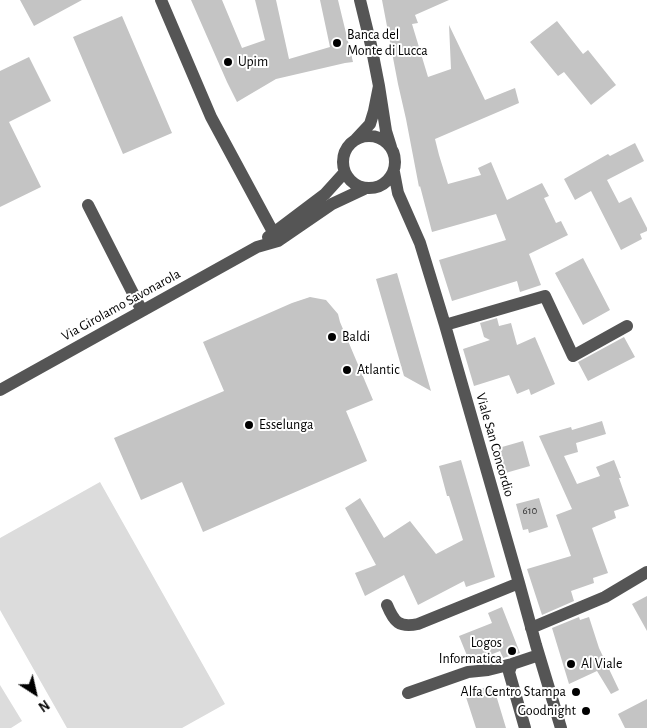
<!DOCTYPE html>
<html>
<head>
<meta charset="utf-8">
<style>
	body { margin:0 }
	#map { position:relative; width:647px; height:728px; overflow:hidden; background:#fff; font-family:"Alegreya Sans",sans-serif }
	canvas { display:block }
	.north { position:absolute; left:10px; top:668px; width:50px; height:50px; -webkit-text-stroke:4px #fff; paint-order:stroke; rotate:145deg; font-size:14px; font-weight:700; line-height:20px; text-align:center; color:#000 }
	.north::after { content:''; display:block; margin:auto; width:18px; height:22px; background:#000; clip-path:polygon(50% 0,100% 100%,50% 72%,0 100%) }
</style>
</head>
<body>
<div id="map">
<canvas width="647" height="728"></canvas>
<div class="north">N</div>
</div>
<script>
const context = document.querySelector('canvas').getContext('2d');
context.lineJoin = 'round';
function fill(path, color) {
  context.fillStyle = color;
  context.fill(path, 'evenodd');
}
function strokePath(path, color, width, dash) {
  context.strokeStyle = color;
  context.lineWidth = width;
  context.lineCap = dash ? 'butt' : 'round';
  context.setLineDash(dash || []);
  context.stroke(path);
}
function write(font, color, halo, rows, align = 'center') {
  context.font = font + ' "Alegreya Sans",sans-serif';
  context.lineWidth = 4;
  context.setLineDash([]);
  context.textBaseline = 'middle';
  context.strokeStyle = halo;
  context.fillStyle = color;
  for (const [text, x, y, turn = 0] of rows) {
    context.save();
    context.translate(x, y);
    context.rotate((+turn || 0) * Math.PI / 180);
    context.textAlign = isNaN(turn) ? turn : align;
    if (halo) context.strokeText(text, 0, 0);
    context.fillText(text, 0, 0);
    context.restore();
  }
}
fill(new Path2D(`
	M100,482l125,222 -43,24h-115l-67,-118v-72z
	M0,685l22,36 -11,7h-11z`), '#dcdcdc');
fill(new Path2D(`
	M20,0h62l-48,26z
	M191,0h31l20,48 23,-8 -10,-40h21l13,59 41,-12 -10,-47h18l15,62 -8,1 -69,16 -39,23 -10,-20z
	M382,0h67l-34,15 3,8 -6,1 16,53 23,-8 -2,-44 36,75 30,-12 4,15 -84,36 4,16 9,29 33,-9 -3,-7 13,-6 16,38 35,-17 7,13 -5,2 12,25 5,-2 7,14 -39,19 12,31 -21,7 -3,-11 -65,20 -13,-41 67,-20 -10,-26 -64,18 -12,-46 -1,1 -13,-68 -8,-35z
	M122,16l50,117 -49,21 -50,-117z
	M557,21l26,33 5,-4 28,35 -25,20 -27,-33 -6,4 -28,-34z
	M29,57l22,44 -42,21 32,65 -41,20v-136z
	M635,143l9,18 -37,19 12,23 12,-6 16,31v3l-7,3 2,5 -21,11 -30,-59 -16,9 -11,-21 44,-25 2,2z
	M583,258l27,52 -27,15 -28,-52z
	M397,273l34,118 -27,-15 -28,-97z
	M310,297l16,3 12,14 2,8 33,78 -27,11 21,50 -164,71 -21,-50 -41,18 -27,-62 110,-47 -21,-49 89,-39z
	M497,318l2,8 12,-3 6,22 18,-8 20,47 -24,11 -2,-6 -12,5 -8,-19 -35,11 -11,-37 27,-9 -6,-3 -4,-14z
	M624,337l11,20 -47,24 -10,-19z
	M602,421l4,13 -30,9 2,9 -14,4 13,28 23,-8 -4,-9 18,-7 7,18h-2l10,28 -15,5 2,7 -24,10 16,45 -15,5 1,5 -23,8 3,10 -32,14 -15,-46 44,-13 -15,-41 16,-6 -33,-73 32,-9 1,3z
	M523,441l7,25 -28,8 -7,-25z
	M461,460l34,117 -29,10 -2,-6 -46,24 -14,-30 -39,21 -10,-23 21,-8 -31,-57 15,-10 24,40 26,-17 26,33 27,-14 -14,-44h-2l-8,-30z
	M539,498l9,29 -19,6 -1,-4 -5,1 -7,-26z
	M647,596v35l-15,-27z
	M502,607l18,46 -17,5 -3,-7 -30,12 -11,-27 33,-13 -4,-10z
	M579,617l1,3 9,-3 10,31 20,42 -8,4 -14,-23 -28,13 -17,-56z
	M493,685l13,43h-30l-11,-34z
	M647,699v29h-22l-7,-14z`), '#c4c4c4');
strokePath(new Path2D(`
	M161,0l50,117 62,115
	M360,0l11,45 8,41
	M343 162a26 26 0 1 1 52 0a26 26 0 1 1-52 0Z
	M356,139l14,-15 4,-13 5,-25 7,45 5,16
	M394,172l4,21 22,50 25,82 74,258 17,62 25,83
	M88,205l54,106
	M268,237l57,-43 19,-21
	M445,325l100,-29 28,60 54,-30
	M0,390l257,-143 21,-6 54,-37 32,-15
	M387,605c7,17 12,23 31,19l101,-41
	M531,628l74,-31 42,-25
	M512,664l-3,8 16,56
	M408,693l60,-21 20,-2 24,-6 27,-9`), '#555', 12);
for (const [x, y, r, color] of [
	[337,43,5,"#000"],
	[228,62,5,"#000"],
	[332,337,5,"#000"],
	[347,370,5,"#000"],
	[249,425,5,"#000"],
	[512,651,5,"#000"],
	[571,664,5,"#000"],
	[576,692,5,"#000"],
	[586,711,5,"#000"]
]) {
  const dot = new Path2D();
  dot.arc(x, y, r, 0, 2 * Math.PI);
  context.fillStyle = color;
  context.fill(dot);
  strokePath(dot, '#fff', 2);
}
write('11px', '#313131', null, [
	["610",530,511]
]);
write('14px', '#000', '#fff', [
	["Banca del",347,35],
	["Monte di Lucca",347,51],
	["Upim",238,62],
	["Baldi",342,337],
	["Atlantic",357,370],
	["Esselunga",259,425],
	["Logos",502,643,"right"],
	["Informatica",502,659,"right"],
	["Al Viale",581,664],
	["Alfa Centro Stampa",566,692,"right"],
	["Goodnight",576,711,"right"]
], 'left');
write('14px', '#000', '#fff', [
	["Via Girolamo Savonarola",121,305,-29],
	["Viale San Concordio",495,445,74]
]);
</script>
</body>
</html>
